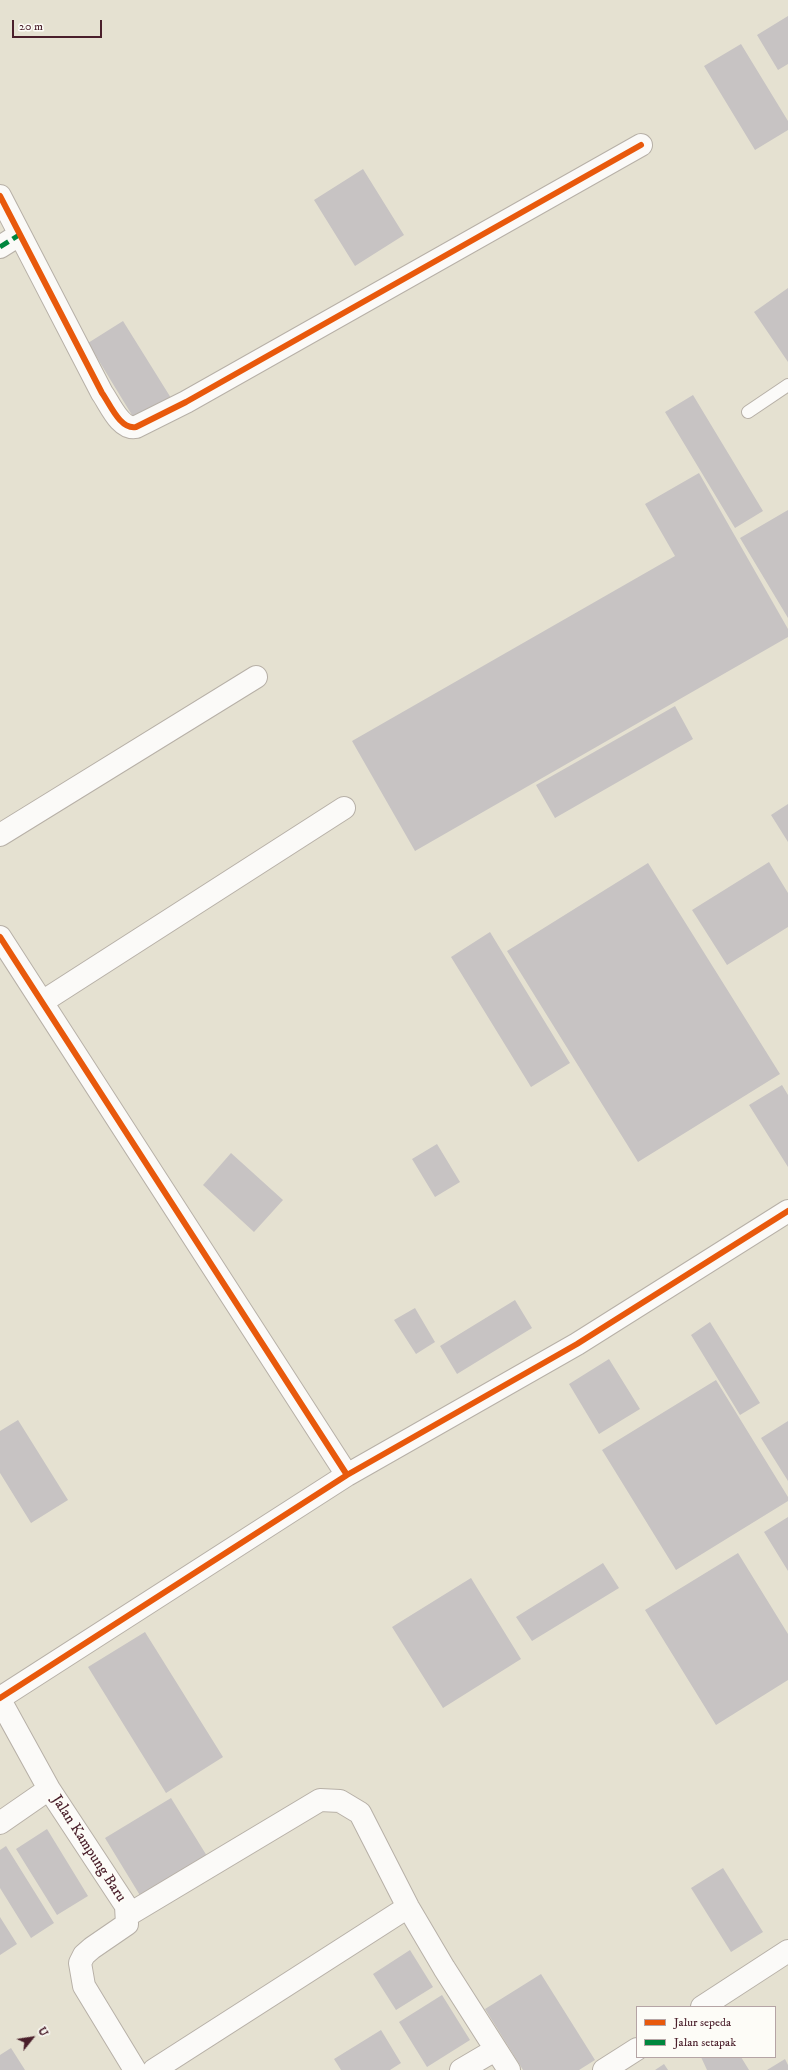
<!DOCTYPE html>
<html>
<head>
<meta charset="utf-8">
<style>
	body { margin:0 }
	#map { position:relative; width:788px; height:2070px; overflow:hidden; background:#e5e1d1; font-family:"IM FELL DW Pica",serif }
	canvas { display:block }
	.legend { position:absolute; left:636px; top:2006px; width:140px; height:52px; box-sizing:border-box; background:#fdfcf7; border:1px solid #b5a4a5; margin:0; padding:5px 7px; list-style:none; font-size:12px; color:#4a1f2b }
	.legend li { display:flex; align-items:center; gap:8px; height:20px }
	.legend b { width:20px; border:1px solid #b5a4a5 }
	.north { position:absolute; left:12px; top:2018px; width:40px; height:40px; -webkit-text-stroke:3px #fdfcf7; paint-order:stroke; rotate:60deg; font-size:11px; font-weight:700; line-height:16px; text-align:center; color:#4a1f2b }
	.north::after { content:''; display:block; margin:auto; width:14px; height:18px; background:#4a1f2b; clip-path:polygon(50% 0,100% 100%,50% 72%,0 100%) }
	.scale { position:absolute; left:12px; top:20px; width:90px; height:18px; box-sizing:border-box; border:2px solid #4a1f2b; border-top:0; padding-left:5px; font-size:12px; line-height:14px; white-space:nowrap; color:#4a1f2b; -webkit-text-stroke:3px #fdfcf7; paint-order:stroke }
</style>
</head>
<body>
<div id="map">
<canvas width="788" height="2070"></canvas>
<ul class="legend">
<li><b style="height:5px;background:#e8590c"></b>Jalur sepeda</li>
<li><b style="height:5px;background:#00873e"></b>Jalan setapak</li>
</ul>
<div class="north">U</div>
<div class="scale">20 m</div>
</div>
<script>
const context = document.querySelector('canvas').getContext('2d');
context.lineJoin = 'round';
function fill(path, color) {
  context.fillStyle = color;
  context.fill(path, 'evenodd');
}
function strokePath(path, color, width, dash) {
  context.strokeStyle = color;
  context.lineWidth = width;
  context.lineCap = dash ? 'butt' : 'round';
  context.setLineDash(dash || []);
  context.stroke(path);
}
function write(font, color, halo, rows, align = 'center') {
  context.font = font + ' "IM FELL DW Pica",serif';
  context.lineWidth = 4;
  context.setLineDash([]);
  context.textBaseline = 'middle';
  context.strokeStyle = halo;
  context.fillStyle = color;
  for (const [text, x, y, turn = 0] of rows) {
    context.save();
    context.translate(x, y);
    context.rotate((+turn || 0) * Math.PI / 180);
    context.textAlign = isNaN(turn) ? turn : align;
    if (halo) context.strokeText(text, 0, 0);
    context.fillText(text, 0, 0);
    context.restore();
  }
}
fill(new Path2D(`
	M788,16v48l-10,6 -21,-35z
	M741,44l47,77v9l-33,20 -51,-84z
	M363,169l41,66 -49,31 -41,-66z
	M788,288v74l-34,-50z
	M123,321l48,77 -36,22 -47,-77z
	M693,395l70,116 -28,17 -70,-116z
	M699,473l89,156v8l-373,214 -63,-110 323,-185 -30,-52z
	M788,510v108l-48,-80z
	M675,706l18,33 -138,79 -19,-33z
	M788,804v38l-17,-27z
	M769,862l19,31v34l-61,38 -35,-55z
	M648,863l132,211 -142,88 -131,-211z
	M490,932l80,131 -39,24 -80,-130z
	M782,1085l6,10v72l-39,-62z
	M437,1144l23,38 -25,15 -23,-38z
	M231,1153l52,47 -29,32 -51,-47z
	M515,1300l17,28 -75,46 -17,-28z
	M415,1308l20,34 -19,12 -22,-34z
	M710,1322l50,81 -20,12 -49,-80z
	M609,1359l31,50 -41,25 -30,-50z
	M716,1380l72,117v4l-112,69 -74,-120z
	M18,1420l50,80 -37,23 -31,-50v-42z
	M788,1421v60l-27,-43z
	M788,1517v54l-24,-39z
	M738,1553l50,81v46l-72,45 -71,-115z
	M603,1563l16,25 -87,53 -16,-24z
	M471,1578l50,81 -78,49 -51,-81z
	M145,1632l78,125 -57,36 -78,-126z
	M171,1798l36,58 -66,41 -36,-59z
	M47,1829l41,67 -31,19 -41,-66z
	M6,1846l48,77 -23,15 -31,-50v-38z
	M723,1868l40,64 -32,20 -40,-64z
	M0,1917l17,27 -17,11z
	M410,1950l23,37 -37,23 -23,-36z
	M541,1974l54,86 -16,10h-56l-38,-61z
	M442,1995l28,45 -43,27 -28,-45z
	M381,2030l20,33 -11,7h-49l-7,-11z
	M11,2048l14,22h-25v-15z
	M701,2057h40l8,13h-42z
	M785,2059l3,6v5h-21z
	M664,2064l4,6h-13z`), '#c7c3c3');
const lane = new Path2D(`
	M748,412l40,-27`);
const street = new Path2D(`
	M0,196l102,197c8,11 18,37 34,34l50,-25 455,-257
	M0,247l19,-12
	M0,835l256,-158
	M0,937l347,538
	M42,1002l302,-194
	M0,1698l347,-223 230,-131 211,-133
	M0,1700l49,89 77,117 1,18 -35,24 -8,7 -4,8 4,23 51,84
	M0,1823l49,-34
	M128,1915l192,-115 20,1 20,12 48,94 36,61 65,102
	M702,2007l86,-56
	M154,2070l254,-163
	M461,2070l34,-20
	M604,2070l33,-21`);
strokePath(lane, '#b7b0a7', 14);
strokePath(street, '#b7b0a7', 24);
strokePath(lane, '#fbfaf8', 12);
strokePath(street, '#fbfaf8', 22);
strokePath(new Path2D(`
	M0,247l19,-12`), '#00873e', 5, [10, 5]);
strokePath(new Path2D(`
	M0,196l102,197c8,11 18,37 34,34l50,-25 455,-257
	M0,937l347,538
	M0,1698l347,-223 230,-131 211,-133`), '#e8590c', 6);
write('15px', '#4a1f2b', '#fdfcf7', [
	["Jalan Kampung Baru",88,1849,57]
]);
</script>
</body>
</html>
